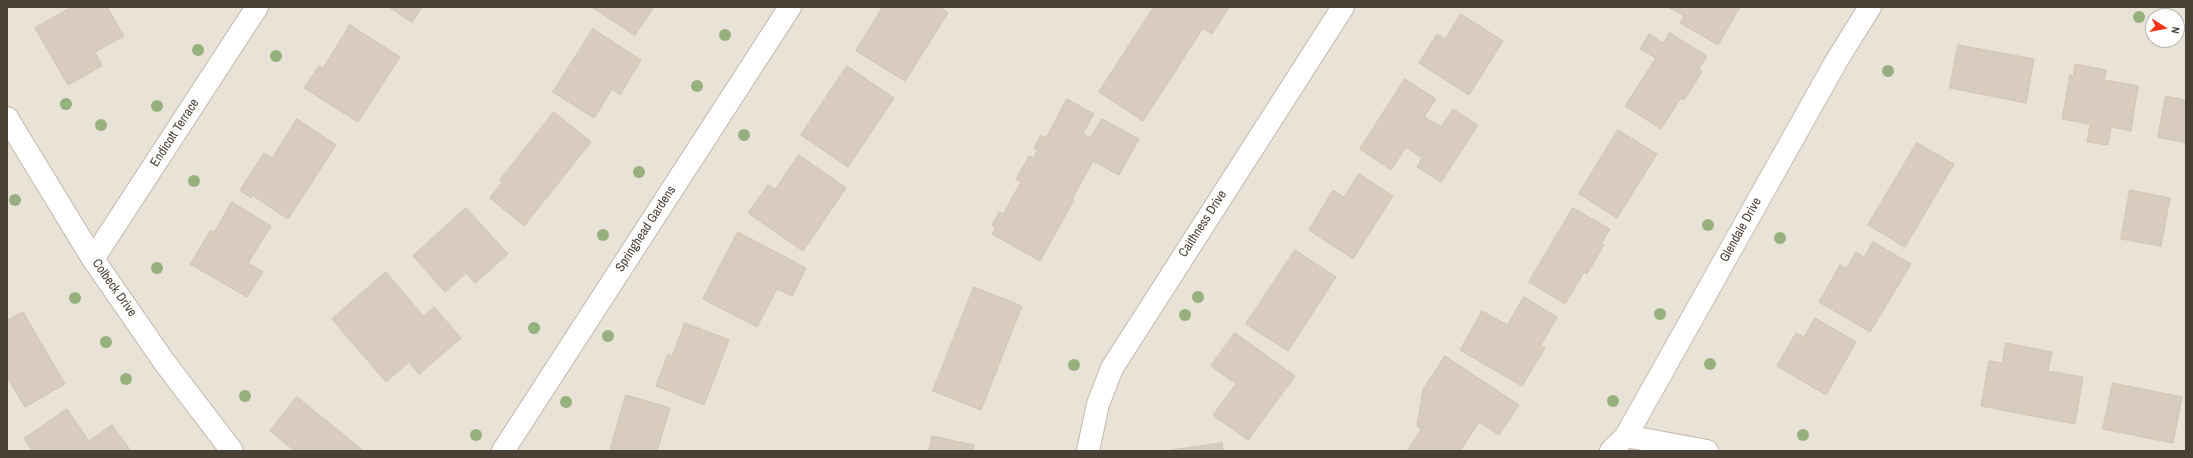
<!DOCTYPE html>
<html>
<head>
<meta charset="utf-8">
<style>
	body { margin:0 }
	#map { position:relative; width:2193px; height:458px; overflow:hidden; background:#f5f1e8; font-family:"Archivo Narrow",sans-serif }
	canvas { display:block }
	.frame { position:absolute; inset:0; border:8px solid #494136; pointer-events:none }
	.north { position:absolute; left:2145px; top:8px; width:40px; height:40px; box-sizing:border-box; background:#fff; border:1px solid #b6b3af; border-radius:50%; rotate:101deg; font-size:11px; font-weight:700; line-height:16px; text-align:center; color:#494136 }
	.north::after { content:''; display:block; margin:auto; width:14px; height:18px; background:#ff3115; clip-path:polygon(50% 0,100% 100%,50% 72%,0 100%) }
</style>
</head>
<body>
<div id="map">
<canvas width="2193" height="458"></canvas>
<div class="frame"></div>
<div class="north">N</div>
</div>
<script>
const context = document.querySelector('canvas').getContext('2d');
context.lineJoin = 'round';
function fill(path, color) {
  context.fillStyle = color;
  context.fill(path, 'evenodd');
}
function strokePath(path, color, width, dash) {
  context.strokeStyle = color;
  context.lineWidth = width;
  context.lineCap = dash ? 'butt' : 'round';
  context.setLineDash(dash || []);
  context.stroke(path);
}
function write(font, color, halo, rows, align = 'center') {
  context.font = font + ' "Archivo Narrow",sans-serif';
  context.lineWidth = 4;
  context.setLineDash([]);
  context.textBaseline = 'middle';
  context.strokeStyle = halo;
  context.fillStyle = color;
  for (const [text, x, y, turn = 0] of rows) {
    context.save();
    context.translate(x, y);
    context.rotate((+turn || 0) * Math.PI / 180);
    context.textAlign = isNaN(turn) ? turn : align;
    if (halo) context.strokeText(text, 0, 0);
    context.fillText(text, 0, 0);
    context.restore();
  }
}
fill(new Path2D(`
	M7,7h2179v444h-2179zM2153,16h24v24h-24z`), '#e9e2d6');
const building = new Path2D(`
	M72,7h35l17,29 -29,16 7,14 -34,19 -33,-57z
	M389,7h33l-10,15z
	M592,7h62l-19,28z
	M883,7h56l9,6 -43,68 -49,-30z
	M1154,7h75l-17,27 -9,-6 -60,93 -44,-29z
	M1668,7h72l-22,38 -38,-22 4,-7z
	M1461,14l42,27 -34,54 -50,-32 18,-29 8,5z
	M350,25l50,32 -42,65 -54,-34 15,-22 4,2z
	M593,29l48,31 -21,35 -8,-6 -18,29 -41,-26z
	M1670,33l37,23 -8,13 3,3 -18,28 -3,-2 -20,31 -36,-23 31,-48 -16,-9 9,-15 14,9z
	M1958,45l76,14 -8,44 -76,-15z
	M2075,64l31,6 -2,10 34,6 -7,45 -20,-4 -3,18 -21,-3 3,-18 -28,-5 8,-44 3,1z
	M847,66l47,32 -46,69 -47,-32z
	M1405,79l31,20 -12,18 17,10 12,-18 25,16 -37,57 -24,-15 5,-9 -16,-11 -15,23 -31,-21z
	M2166,96l20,4v43l-28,-6z
	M1067,99l27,15 -11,20 7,4 12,-19 37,20 -20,36 -26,-14 -21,38 2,1 -34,61 -48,-27 4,-7 -4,-2 7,-13 4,2 18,-32 -5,-3 13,-23 4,2 5,-8 -4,-2 7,-13 5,3z
	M554,112l37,30 -67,84 -34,-28 12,-16 -2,-2z
	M297,119l39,26 -48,74 -36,-24 -1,3 -11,-8 24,-37 8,5z
	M1618,130l39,24 -40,64 -38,-24z
	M1917,143l37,21 -49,83 -37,-22z
	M799,155l47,33 -43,63 -55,-38 20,-28 7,4z
	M1359,174l34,22 -40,63 -44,-29 24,-40 11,7z
	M2130,190l40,8 -9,48 -40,-7z
	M232,202l39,24 -23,37 15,9 -16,25 -57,-33 21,-34 3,2z
	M466,208l42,46 -33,29 -9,-10 -21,19 -32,-36z
	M1573,208l37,21 -9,15 3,1 -17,29 -3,-2 -19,32 -36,-22z
	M738,232l68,36 -14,28 -15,-7 -20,38 -54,-28z
	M1873,242l38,22 -41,68 -51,-30 21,-37 6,4 10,-17 8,5z
	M1295,250l41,27 -48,74 -42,-27z
	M386,272l37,44 11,-9 27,31 -42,36 -10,-12 -23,20 -54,-63z
	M974,287l48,19 -41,104 -48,-19z
	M1524,297l33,20 -16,28 4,3 -23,38 -62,-36 22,-39 25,14z
	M23,312l42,72 -40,23 -18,-30v-56z
	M1815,318l41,24 -30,53 -49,-29 19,-33 8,4z
	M685,323l44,17 -25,65 -48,-19 12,-32 4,2z
	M1235,333l60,43 -47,64 -35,-25 23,-31 -25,-18z
	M2006,343l46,9 -4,19 35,6 -8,47 -94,-18 8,-45 13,2z
	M1445,356l74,49 -20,30 -20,-13 -19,29h-50l-2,-1 13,-21 -4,-3 6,-36z
	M2113,383l69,14 -9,46 -70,-14z
	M626,395l44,13 -13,43h-47z
	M297,397l67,54h-69l-25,-20z
	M67,409l22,32 23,-16 19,26h-98l-9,-12z
	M932,436l42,9 -1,6h-44z
	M1222,443l1,8h-57z`);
fill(building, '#d7ccbd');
strokePath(building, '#d2c4b0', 1);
const minor = new Path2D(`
	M7,118l86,141
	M1626,436l81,15
	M503,451l287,-444
	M1088,451l10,-47 14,-36 231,-361
	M1611,451l15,-15 211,-376 33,-53`);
const tertiary = new Path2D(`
	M232,451l-67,-88 -72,-104 164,-252`);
strokePath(minor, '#c1b8aa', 24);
strokePath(tertiary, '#c1b8aa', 24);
strokePath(minor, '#fff', 22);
strokePath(tertiary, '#fff', 22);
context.fillStyle = '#97b17e';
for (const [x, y] of [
	[2139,17],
	[725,35],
	[198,50],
	[276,56],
	[1888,71],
	[697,86],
	[66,104],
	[157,106],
	[101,125],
	[744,135],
	[639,172],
	[194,181],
	[15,200],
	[1708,225],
	[603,235],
	[1780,238],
	[157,268],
	[1198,297],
	[75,298],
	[1660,314],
	[1185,315],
	[534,328],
	[608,336],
	[106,342],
	[1710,364],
	[1074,365],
	[126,379],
	[245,396],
	[1613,401],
	[566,402],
	[476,435],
	[1803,435]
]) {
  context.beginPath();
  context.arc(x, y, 6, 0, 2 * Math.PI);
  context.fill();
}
write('13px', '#494136', '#fff', [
	["Endicott Terrace",175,133,-57],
	["Caithness Drive",1203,224,-57],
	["Springhead Gardens",646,229,-57],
	["Glendale Drive",1741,230,-61],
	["Colbeck Drive",114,288,55]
]);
</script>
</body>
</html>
